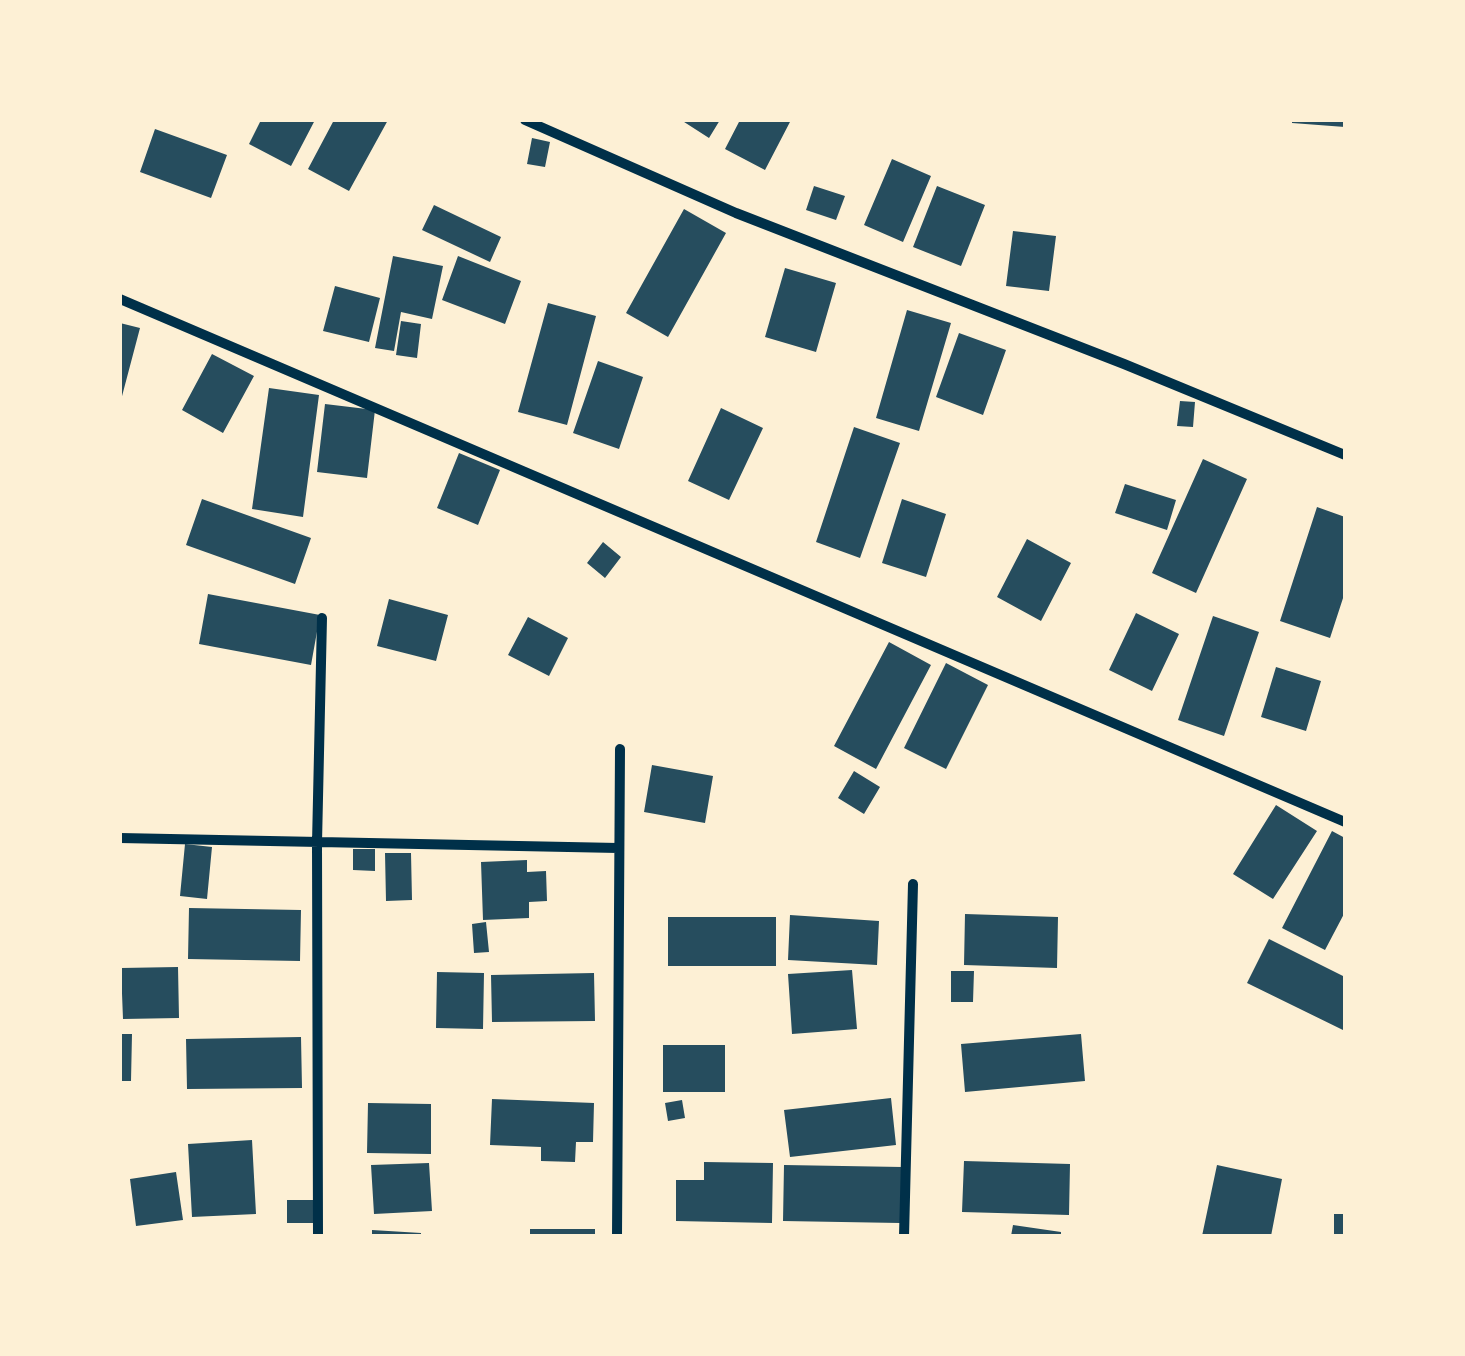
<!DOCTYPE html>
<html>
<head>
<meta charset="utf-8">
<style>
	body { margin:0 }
	#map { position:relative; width:1465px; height:1356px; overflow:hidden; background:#fdf0d5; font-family:"Fira Sans",sans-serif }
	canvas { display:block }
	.frame { position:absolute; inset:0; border:122px solid #fdf0d5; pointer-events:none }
</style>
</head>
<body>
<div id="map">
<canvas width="1465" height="1356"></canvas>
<div class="frame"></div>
</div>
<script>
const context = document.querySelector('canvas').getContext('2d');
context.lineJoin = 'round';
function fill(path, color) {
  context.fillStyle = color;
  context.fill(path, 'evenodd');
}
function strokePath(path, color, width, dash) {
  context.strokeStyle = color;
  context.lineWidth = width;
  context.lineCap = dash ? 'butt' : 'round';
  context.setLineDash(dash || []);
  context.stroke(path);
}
fill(new Path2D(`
	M261,120h54l-24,46 -42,-22z
	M334,120h54l-39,71 -41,-22z
	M681,120h39l-11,18z
	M740,120h51l-26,50 -40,-21z
	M1292,120h53v7l-53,-4z
	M155,129l72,26 -16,43 -71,-26z
	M532,138l18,4 -5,25 -18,-3z
	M892,159l39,17 -28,66 -39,-17z
	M814,186l31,10 -9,24 -30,-10z
	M937,186l48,19 -24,61 -48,-19z
	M434,205l67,32 -11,25 -68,-32z
	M684,209l42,24 -58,104 -42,-24z
	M1013,231l43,5 -7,55 -43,-5z
	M393,256l50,10 -11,53 -31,-7 -7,39 -19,-3z
	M458,256l63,25 -16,43 -63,-24z
	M785,268l51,15 -20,69 -51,-15z
	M335,286l45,12 -11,44 -46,-11z
	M548,303l48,13 -29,109 -49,-13z
	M907,310l44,13 -32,108 -43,-13z
	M401,321l20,3 -4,34 -21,-3z
	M120,323l20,5 -19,72h-1z
	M959,333l47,17 -23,65 -47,-18z
	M212,354l42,22 -31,57 -41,-23z
	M598,361l45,16 -24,72 -46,-16z
	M269,388l50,7 -16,122 -51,-8z
	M1180,401l15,1 -2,25 -16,-1z
	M325,404l50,6 -8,68 -50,-6z
	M721,408l42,20 -34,72 -41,-19z
	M854,427l46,16 -40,115 -44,-16z
	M459,453l41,17 -22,55 -41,-17z
	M1203,459l44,20 -51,114 -44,-20z
	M1125,484l51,16 -9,30 -52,-17z
	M202,499l109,39 -16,46 -109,-39z
	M902,499l44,15 -20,63 -44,-14z
	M1317,507l28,10v75l-15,46 -50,-17z
	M1027,539l44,24 -30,58 -44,-24z
	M603,542l18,15 -16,21 -18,-15z
	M208,594l112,21 -9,50 -112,-21z
	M389,599l59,16 -12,46 -59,-15z
	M1136,613l43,21 -27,57 -43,-21z
	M1213,616l46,16 -35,104 -46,-16z
	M528,617l40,21 -19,38 -41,-21z
	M889,642l42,23 -55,104 -42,-23z
	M946,663l42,22 -42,84 -42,-21z
	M1276,667l45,14 -15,50 -45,-14z
	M652,765l61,11 -8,47 -61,-11z
	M854,771l26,16 -16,27 -26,-16z
	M1276,805l41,26 -44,68 -40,-25z
	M1332,831l13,7v74l-20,38 -43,-22z
	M185,844l27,3 -5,52 -27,-3z
	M353,849h22v22l-22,-1z
	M385,853h26l1,47 -26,1z
	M527,860v12l19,-1 1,30 -18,1v16l-46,2 -2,-58z
	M189,908l112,2 -1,51 -112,-2z
	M965,914l93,3 -1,51 -93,-3z
	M790,915l89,6 -2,44 -89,-5z
	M668,917h108v49h-108z
	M486,922l3,30 -15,1 -2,-29z
	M1269,939l76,38v54l-98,-48z
	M178,967l1,51 -56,1 -2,-51z
	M852,970l5,59 -65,5 -4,-60z
	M951,971h23l-1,31h-22z
	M437,972l47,1 -1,56 -47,-1z
	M594,973l1,48 -103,1 -1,-47z
	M120,1034h12l-1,47h-11z
	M1081,1034l4,47 -120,11 -4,-48z
	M301,1037l1,51 -115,1 -1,-50z
	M663,1045h62v47h-62z
	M891,1098l5,47 -106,12 -6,-47z
	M492,1099l102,4 -1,39h-17l-1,20 -34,-1v-14l-51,-2z
	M682,1100l3,18 -17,3 -3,-18z
	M368,1103l63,1v50l-64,-1z
	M252,1140l4,74 -64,3 -4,-73z
	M964,1161l106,3 -1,51 -107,-3z
	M704,1162l69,1 -1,60 -96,-2v-41h28z
	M429,1163l3,48 -58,3 -3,-49z
	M784,1165l118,2 -2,56 -117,-2z
	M1217,1165l65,14 -11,57h-69z
	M176,1172l7,48 -47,6 -6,-47z
	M287,1200h27v23h-27z
	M1334,1214h11v22h-11z
	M1013,1225l48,7v4h-50z
	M530,1229h65v7h-65z
	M372,1230l49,3v3h-49z`), '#264d5e');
strokePath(new Path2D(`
	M525,120l211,93 388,151 221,91
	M120,299l1225,523
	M120,838l498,10
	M318,1236l-1,-393 5,-225
	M617,1236l3,-487
	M904,1236l9,-352`), '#003049', 10);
</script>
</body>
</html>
